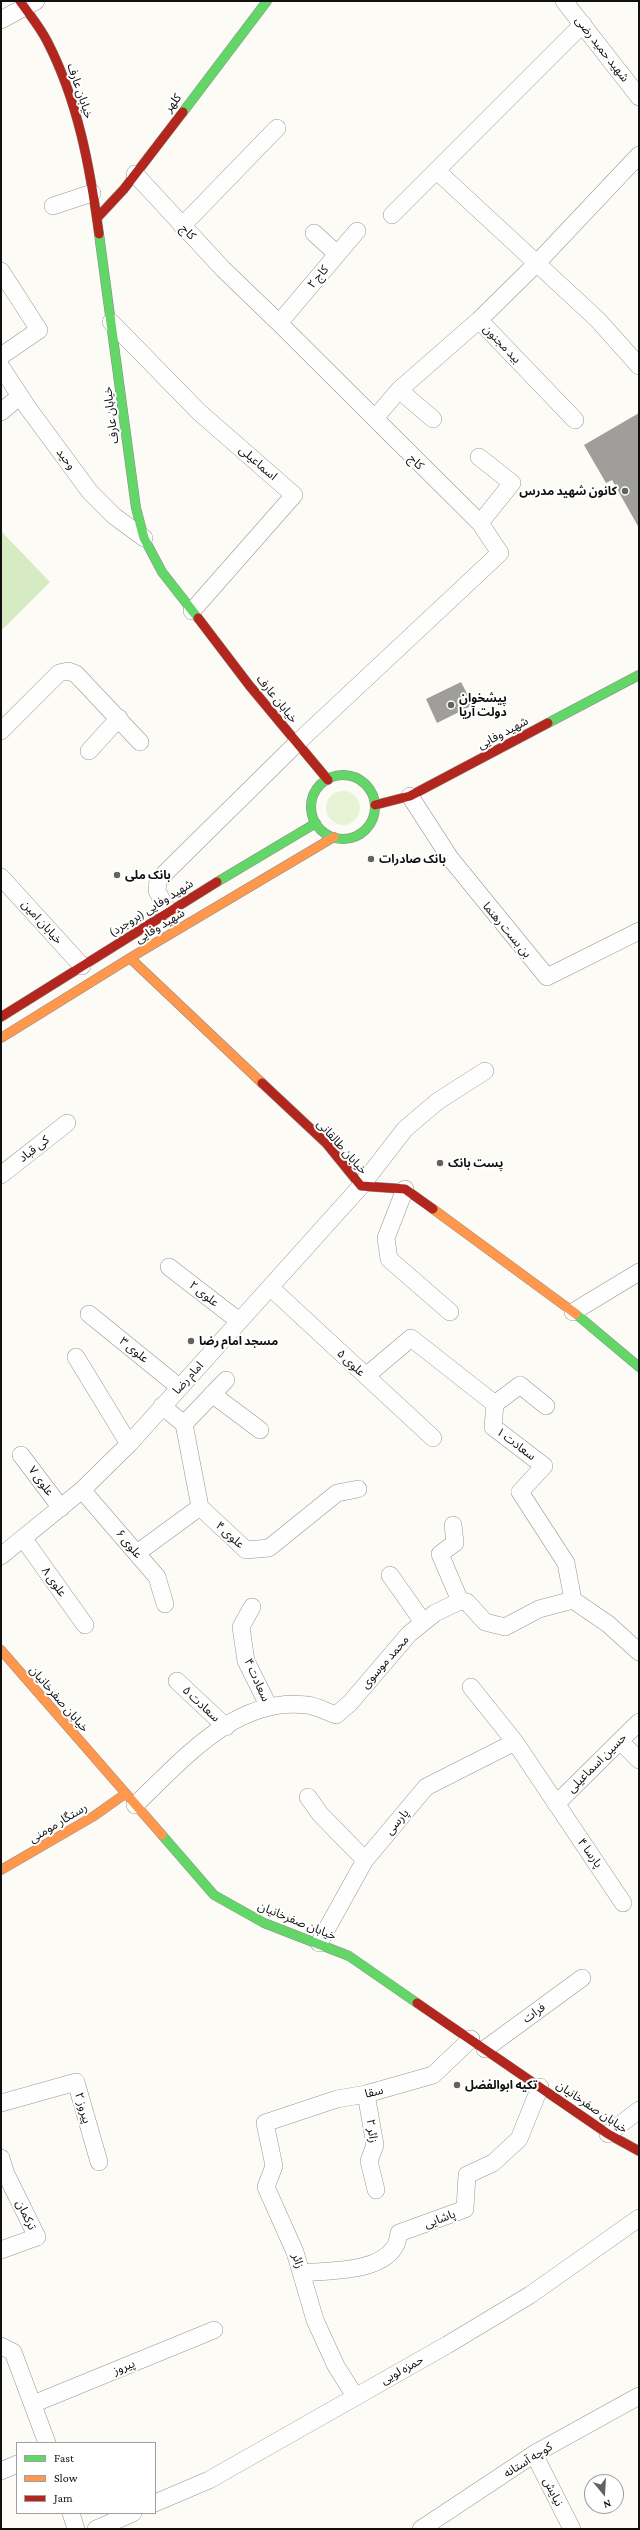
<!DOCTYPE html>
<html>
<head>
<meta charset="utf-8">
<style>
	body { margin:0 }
	#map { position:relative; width:640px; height:2530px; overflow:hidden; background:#fcfbf6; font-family:"Crimson Pro",serif }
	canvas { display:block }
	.frame { position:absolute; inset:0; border:2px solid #101010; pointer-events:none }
	.legend { position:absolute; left:16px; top:2442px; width:140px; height:72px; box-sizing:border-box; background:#fff; border:1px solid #9f9f9f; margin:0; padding:5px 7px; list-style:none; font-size:12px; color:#101010 }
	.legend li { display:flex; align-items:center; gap:8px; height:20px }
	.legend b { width:20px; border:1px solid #9f9f9f }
	.north { position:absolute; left:584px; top:2474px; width:40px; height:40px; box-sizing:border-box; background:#fff; border:1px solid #9f9f9f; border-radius:50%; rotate:162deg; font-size:11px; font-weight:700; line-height:16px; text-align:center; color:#101010 }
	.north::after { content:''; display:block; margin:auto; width:14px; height:18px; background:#636260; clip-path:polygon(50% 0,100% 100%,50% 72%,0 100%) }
</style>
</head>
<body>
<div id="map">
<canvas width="640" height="2530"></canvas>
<div class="frame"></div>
<ul class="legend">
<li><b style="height:5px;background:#63d668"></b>Fast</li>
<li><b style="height:5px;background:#ff974d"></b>Slow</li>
<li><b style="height:5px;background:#b3261e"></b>Jam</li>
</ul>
<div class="north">N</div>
</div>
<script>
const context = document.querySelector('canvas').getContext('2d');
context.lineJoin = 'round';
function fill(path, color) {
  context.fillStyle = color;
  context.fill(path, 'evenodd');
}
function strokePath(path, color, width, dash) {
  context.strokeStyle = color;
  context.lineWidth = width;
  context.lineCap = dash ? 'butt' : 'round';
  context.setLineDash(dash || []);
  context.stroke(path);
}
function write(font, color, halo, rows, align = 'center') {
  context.font = font + ' "Crimson Pro","Noto Sans Arabic",serif';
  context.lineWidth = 4;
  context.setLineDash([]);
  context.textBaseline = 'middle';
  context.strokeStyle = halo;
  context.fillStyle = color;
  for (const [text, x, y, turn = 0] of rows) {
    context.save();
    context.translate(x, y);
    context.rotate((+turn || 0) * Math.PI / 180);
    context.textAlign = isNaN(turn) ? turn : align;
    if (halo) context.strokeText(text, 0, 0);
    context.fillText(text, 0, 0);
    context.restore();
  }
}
fill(new Path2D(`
	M326 808a17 17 0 1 1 34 0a17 17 0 1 1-34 0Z`), '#e7f3d5');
fill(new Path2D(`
	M1,531l49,51 -49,49z`), '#d7ebc2');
fill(new Path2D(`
	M639,413v115l-27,-48 -6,3 -22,-38z
	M461,682l12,23 -36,18 -11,-24z`), '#a09e9b');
const street = new Path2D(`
	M564,1l75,96
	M1,20l35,-19
	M437,171l161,149 41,46
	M135,174l88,95 56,54 201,200 20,30 -203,190 -139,137 -1,11 11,20
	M53,206l39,-13
	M392,215l191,-191
	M182,226l95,-98
	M314,233l23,21
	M1,271l38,59 -38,26
	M479,320l58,-57 102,-108
	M111,322l88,90 95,83 -102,116
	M279,323l78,-92
	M1,367l27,41 62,84 24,24 30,22
	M399,390l34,29
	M1,412l19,-16
	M375,418l24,-28 80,-70 96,100
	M479,457l33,26 -32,40
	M1,731l58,-58 9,-2 8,3 64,68
	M89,751l30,-33
	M410,796l40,62 97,119 92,-46
	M1,877l81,89
	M1,1175l66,-52
	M405,1189l-19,49 3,21 61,53
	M169,1267l70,54
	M270,1287l163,151
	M573,1312l66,-40
	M89,1314l90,73
	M76,1357l53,87
	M366,1376l45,-38 84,66 -2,23 51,39 -24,26 46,71 7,37
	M212,1394l48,36
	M495,1404l25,-19 26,21
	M162,1406l22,18 16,83 46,43 23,-2 68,-55 21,-4
	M184,1424l42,-44
	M21,1455l40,53
	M82,1490l75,87 8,27
	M453,1525l2,18 -15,11 20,47
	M23,1538l62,87
	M137,1553l63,-46
	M1,1556l81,-66 47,-46 232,-258 44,-57 33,-28 47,-30
	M390,1575l33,47
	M252,1607l-11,20 5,34 23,46
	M177,1681l49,46
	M471,1687l44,55 108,161
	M620,1741l19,19
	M308,1797l12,17 45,46
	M556,1804l83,-82
	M135,1805c48,-45 100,-109 172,-100 10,1 20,7 29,10l14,-12 59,-69 26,-21 25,-12 7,1 18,20 20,5 34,-18 34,-9 35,24 31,28
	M319,1943l46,-83 61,-73 89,-45
	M485,2049l97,-71
	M366,2094l9,51 -6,16 7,29
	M1,2103l75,-21 23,80
	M608,2134l31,-24
	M1,2158l5,16 31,63 -36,13
	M302,2273c27,-3 75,0 92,-25 3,-3 4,-10 5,-15l66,-24 2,-34 26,-12 26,-24 21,-52
	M1,2346l12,6 34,91
	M355,2396l-19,-30 -21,-46 -20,-68 -29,-65 8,-21 -9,-43 72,-24 29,-5 67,-19 38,-36
	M33,2404l181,-74
	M534,2454l38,75
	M1,2471l16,-7
	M155,2503l54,-23 238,-135 83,-50 109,-77
	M71,2513l5,16
	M96,2529l37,-16
	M421,2529l113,-75 105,-58`);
const fast = new Path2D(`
	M183,112l84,-111
	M99,234l37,274 8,30 18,34 36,46
	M548,723l91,-48
	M311 807a32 32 0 1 1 64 0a32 32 0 1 1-64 0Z
	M217,882l99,-59
	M576,1314l63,53
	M162,1835l52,60 50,28 85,33 68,47`);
const slow = new Path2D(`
	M130,958l132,125
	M1,1038l129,-80 204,-121
	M433,1209l143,105
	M1,1650l161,185
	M1,1870l93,-54 31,-22`);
const jam = new Path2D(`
	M20,1c9,13 20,26 27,40 31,60 43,126 52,193
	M97,218l27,-29 59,-77
	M198,618l51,67 79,95
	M375,805l35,-9 138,-73
	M1,1017l216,-135
	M262,1083l64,60 35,43 44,3 28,20
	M417,2003l191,131 31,17`);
strokePath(street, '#969694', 18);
strokePath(fast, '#8d8c8a', 10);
strokePath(slow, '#8d8c8a', 10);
strokePath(jam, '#8d8c8a', 10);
strokePath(street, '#fffefe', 17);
strokePath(fast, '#63d668', 9);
strokePath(slow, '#ff974d', 9);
strokePath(jam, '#b3261e', 9);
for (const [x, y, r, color] of [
	[625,491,4,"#636260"],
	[451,705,4,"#636260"],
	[371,859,4,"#636260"],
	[117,875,4,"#636260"],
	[440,1163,4,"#636260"],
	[191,1341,4,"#636260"],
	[457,2085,4,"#636260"]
]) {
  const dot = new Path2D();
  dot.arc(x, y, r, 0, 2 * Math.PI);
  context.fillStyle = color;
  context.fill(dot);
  strokePath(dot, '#fff', 1.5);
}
write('12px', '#101010', '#fff', [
	["شهید حمید رضی",602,49,52],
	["خیابان عارف",80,91,71],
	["کلهر",173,103,-53],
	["کاج",188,232,47],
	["کاج ۲",318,277,-50],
	["بید مجنون",502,344,46],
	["خیابان عارف",111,415,-97],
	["وحید",66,459,53],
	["کاج",416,462,45],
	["اسماعیلی",258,463,41],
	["خیابان عارف",277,699,51],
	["شهید وفایی",503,733,-28],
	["شهید وفایی (بروجرد)",151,908,-32],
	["خیابان امین",42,922,48],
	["شهید وفایی",160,926,-31],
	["بن بست رهنما",507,930,50],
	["خیابان طالقانی",342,1147,48],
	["کی قباد",34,1149,-38],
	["علوی ۲",204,1294,38],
	["علوی ۳",134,1350,39],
	["علوی ۵",351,1363,43],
	["امام رضا",188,1378,-48],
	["سعادت ۱",516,1444,37],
	["علوی ۷",41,1481,53],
	["علوی ۴",230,1535,42],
	["علوی ۶",129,1544,50],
	["علوی ۸",54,1582,54],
	["محمد موسوی",385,1662,-49],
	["سعادت ۴",257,1680,66],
	["خیابان صفرخانیان",59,1699,49],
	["سعادت ۵",201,1704,43],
	["حسین اسماعیلی",597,1763,-45],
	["پارسی",397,1822,-50],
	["رستگار مومنی",58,1823,-31],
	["پارسا ۴",590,1853,54],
	["خیابان صفرخانیان",297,1921,22],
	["فرات",534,2013,-36],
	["سقا",374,2092,-13],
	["خیابان صفرخانیان",592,2107,34],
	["پیروز ۲",83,2108,74],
	["زائر ۲",372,2131,83],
	["ترکمان",26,2215,64],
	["پاشایی",440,2219,-20],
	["زائر",298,2261,73],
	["پیروز",124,2367,-22],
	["حمزه لویی",402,2370,-29],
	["کوچه آستانه",528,2460,-32],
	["نیایش",553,2492,63]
]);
write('bold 12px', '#101010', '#fff', [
	["کانون شهید مدرس",617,491,"right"],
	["پیشخوان",459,698],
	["دولت آریا",459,712],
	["بانک صادرات",379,859],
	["بانک ملی",125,875],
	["پست بانک",448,1163],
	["مسجد امام رضا",199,1341],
	["تکیه ابوالفضل",465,2085]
], 'left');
</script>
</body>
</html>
